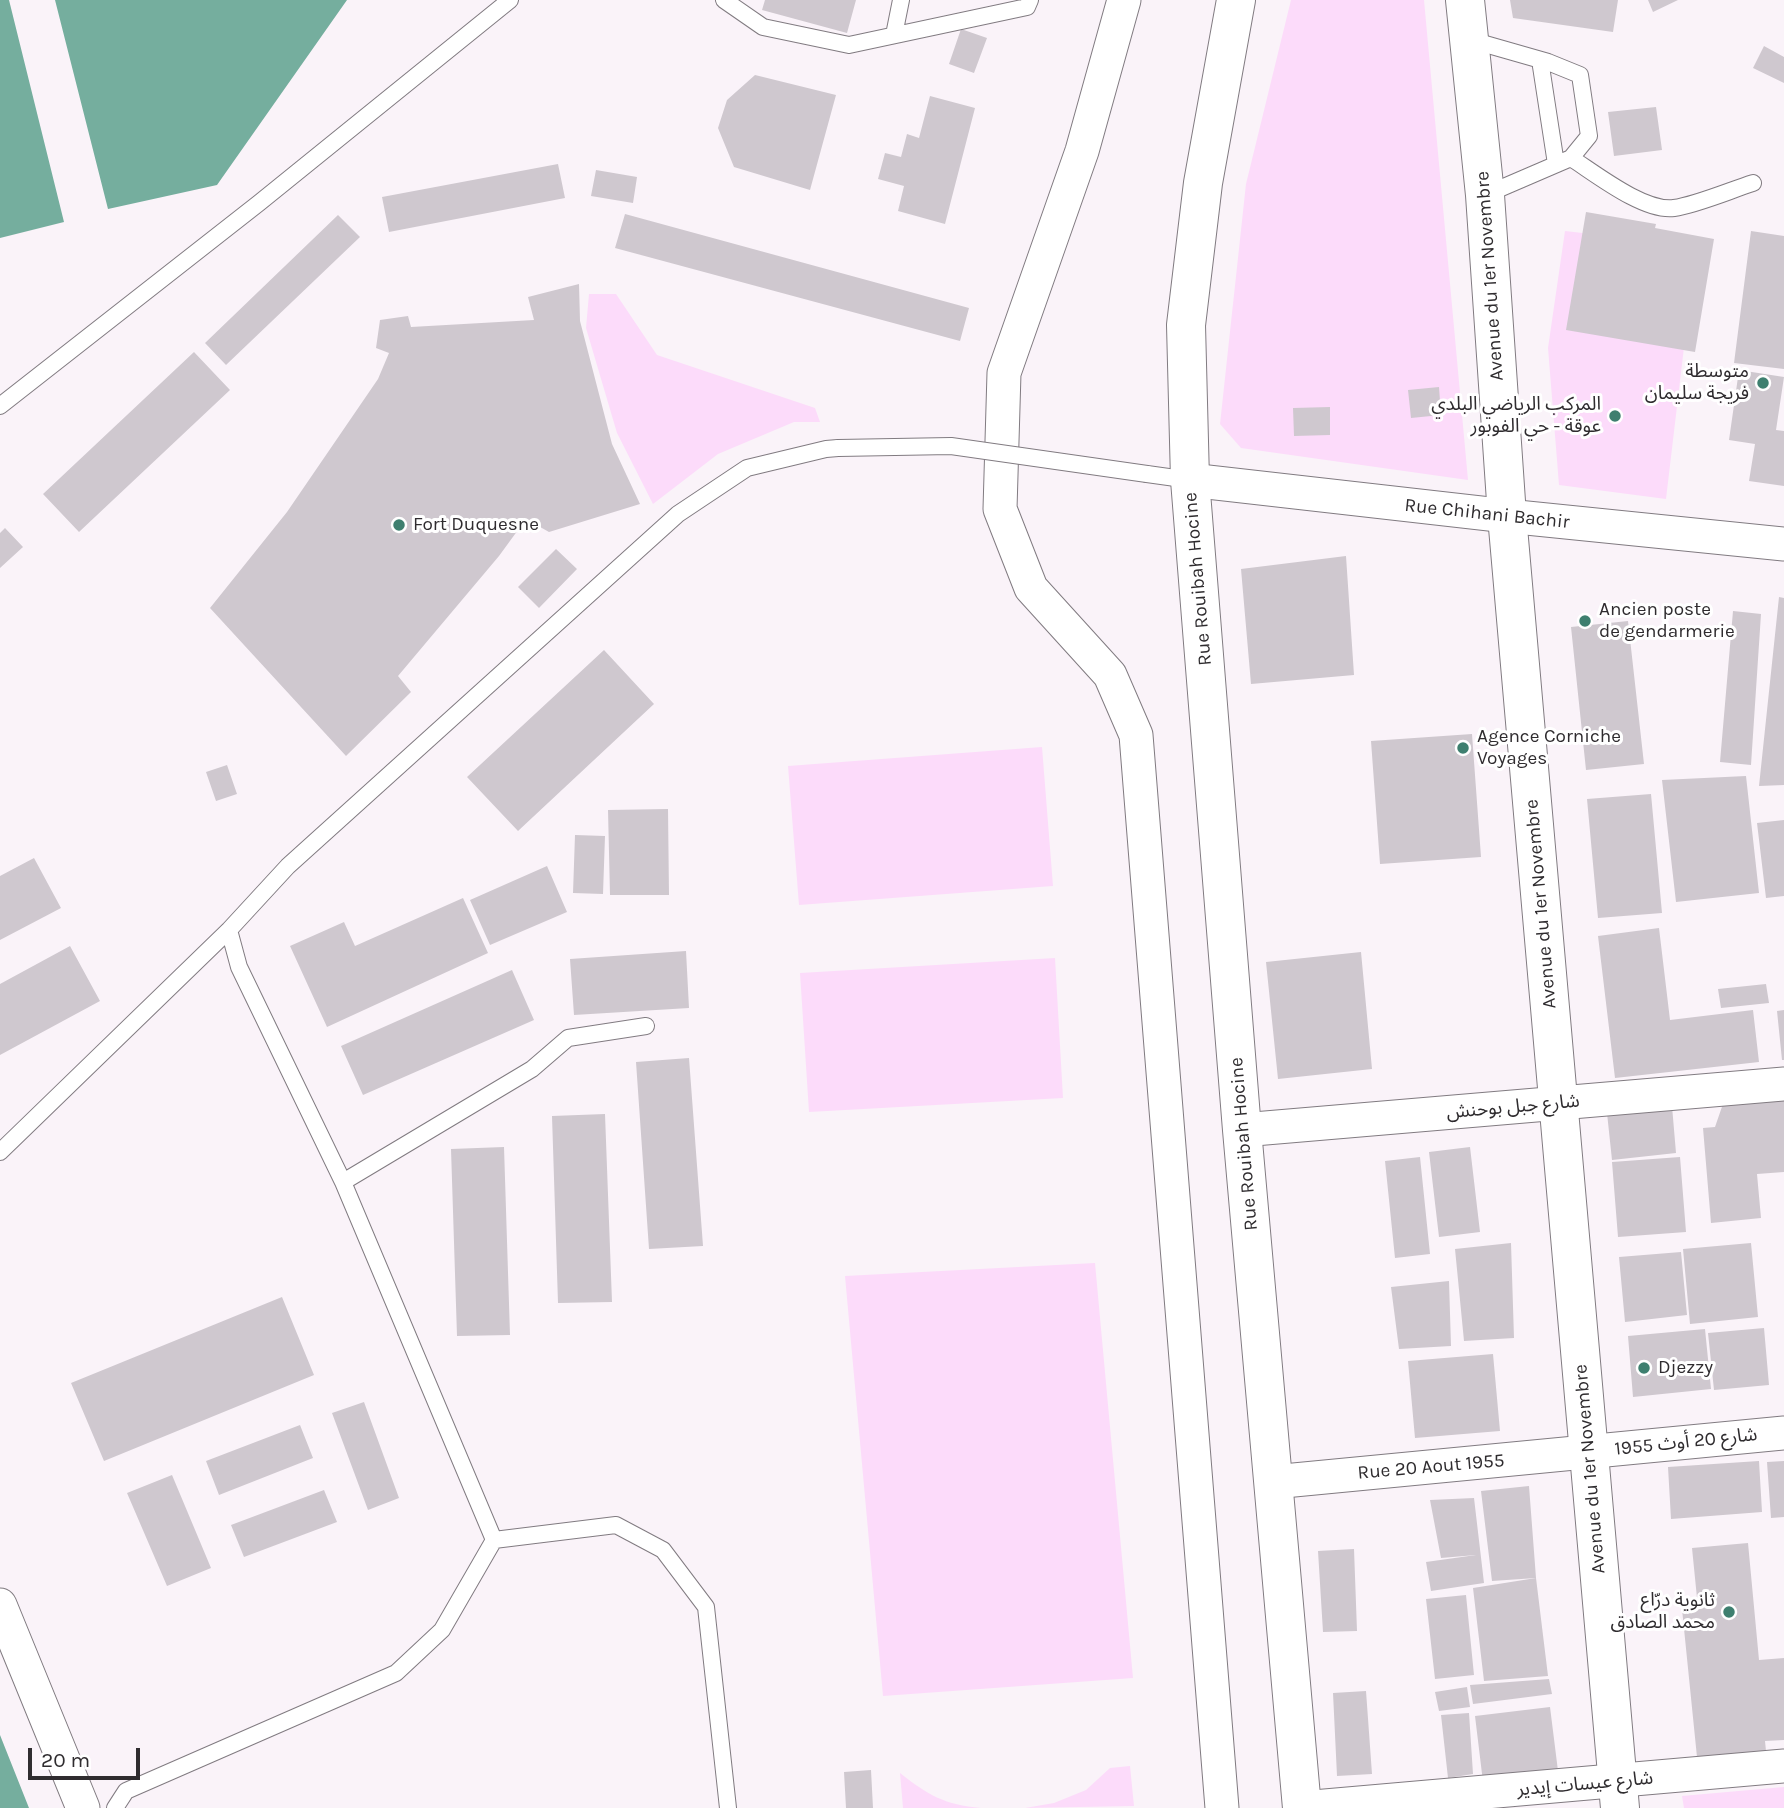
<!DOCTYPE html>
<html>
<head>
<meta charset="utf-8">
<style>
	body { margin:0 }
	#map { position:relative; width:1784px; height:1808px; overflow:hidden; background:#faf3f9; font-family:Karla,sans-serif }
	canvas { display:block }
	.scale { position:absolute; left:28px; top:1748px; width:112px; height:32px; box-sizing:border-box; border:4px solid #2f2c2f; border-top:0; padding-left:9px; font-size:21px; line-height:24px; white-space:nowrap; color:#2f2c2f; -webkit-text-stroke:5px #fff; paint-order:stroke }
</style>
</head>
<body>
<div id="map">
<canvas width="1784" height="1808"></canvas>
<div class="scale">20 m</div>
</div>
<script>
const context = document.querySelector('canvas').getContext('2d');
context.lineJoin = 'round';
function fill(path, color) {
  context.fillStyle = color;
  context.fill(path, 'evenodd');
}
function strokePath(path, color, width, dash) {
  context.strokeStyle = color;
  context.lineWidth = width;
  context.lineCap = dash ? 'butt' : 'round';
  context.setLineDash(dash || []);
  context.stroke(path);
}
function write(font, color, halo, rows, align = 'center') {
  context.font = font + ' Karla,"Noto Sans Arabic",sans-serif';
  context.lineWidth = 6;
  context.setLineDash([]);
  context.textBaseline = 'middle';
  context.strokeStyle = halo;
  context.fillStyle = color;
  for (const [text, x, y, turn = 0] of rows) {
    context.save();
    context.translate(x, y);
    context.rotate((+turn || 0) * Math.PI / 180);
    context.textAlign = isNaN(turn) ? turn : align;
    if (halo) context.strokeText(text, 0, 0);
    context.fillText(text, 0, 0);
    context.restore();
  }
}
fill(new Path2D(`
	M1291,0h133l44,480 -227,-32 -21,-24 26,-240z
	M1565,231l131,15 -30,253 -107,-14 -11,-137z
	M589,294h27l41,61 158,53 5,14h-26l-76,32 -65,50 -36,-71 -31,-105z
	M1042,747l11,139 -254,19 -11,-139z
	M1055,958l8,140 -254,14 -9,-139z
	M1095,1263l38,415 -250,18 -38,-420z
	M1130,1766l4,40 -109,2 29,-5 32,-13 24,-22z
	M900,1773c28,22 45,32 81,35h-78z
	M1784,1787v21h-100l-2,-12z`), '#fcdbfa');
fill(new Path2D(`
	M0,0h9l55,222 -64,16z
	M55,0h292l-130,185 -109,24z
	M0,1735l29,73h-29z`), '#75ae9e');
fill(new Path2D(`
	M765,0h91l-9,33 -85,-23z
	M1510,0h108l-5,32 -100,-14z
	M1648,0h30l-25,12z
	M961,29l26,9 -13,35 -25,-9z
	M1764,46l20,11v26l-31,-15z
	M755,75l81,20 -26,95 -76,-23 -16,-39 9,-28z
	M930,96l45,12 -30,116 -47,-13 6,-25 -26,-7 7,-26 16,4 6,-23 12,4z
	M1656,107l6,43 -48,6 -6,-44z
	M558,164l7,34 -176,34 -7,-35z
	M596,170l41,7 -4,26 -42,-7z
	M1586,212l70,12 -1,4 59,11 -19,113 -129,-22z
	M625,214l344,94 -9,33 -345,-93z
	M338,215l22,22 -134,128 -21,-22z
	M1751,231l33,5v133l-50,-6z
	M579,284l1,37 32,123 28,60 -91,28 -23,-13 -27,37 -101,120 13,16 -65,64 -136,-148 77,-96 91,-133 11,-26 -13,-5 4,-28 28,-4 3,11 123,-7 -6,-23z
	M194,352l36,38 -151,142 -36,-38z
	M1739,370l45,7 -8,53 8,1v55l-35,-5 6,-37 -26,-4z
	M1439,387l2,28 -30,3 -3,-28z
	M1330,407v28l-36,1 -1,-28z
	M5,528l18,19 -23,21v-35z
	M556,549l21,20 -38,39 -21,-21z
	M1346,556l8,119 -103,9 -10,-115z
	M1779,597l5,1v187l-25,1z
	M1733,611l28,3 -10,151 -31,-3z
	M1628,621l16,143 -58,6 -15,-143z
	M604,650l50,54 -136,127 -51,-54z
	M1472,734l9,123 -101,7 -9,-123z
	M227,765l10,29 -21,7 -10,-29z
	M1746,776l13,117 -83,9 -14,-122z
	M1651,794l11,119 -64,5 -11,-119z
	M668,809l1,86h-59l-2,-85z
	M1784,820v76l-18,2 -9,-75z
	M575,835l30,1 -2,58 -30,-1z
	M34,858l27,50 -61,32v-64z
	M547,866l20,46 -77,33 -20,-45z
	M463,898l25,55 -161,74 -37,-81 54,-24 11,24z
	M1659,928l11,92 83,-10 6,52 -144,16 -17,-142z
	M70,946l30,55 -100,54v-71z
	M686,951l3,57 -115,7 -4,-56z
	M1361,952l11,117 -94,10 -12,-117z
	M512,970l22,50 -171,75 -22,-49z
	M1766,984l3,19 -48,5 -3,-19z
	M1784,1010v50h-2l-5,-49z
	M689,1058l14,188 -54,3 -13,-187z
	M1784,1094v78l-27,2 4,44 -50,5 -8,-95 12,-1 10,-29z
	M1672,1106l4,47 -64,7 -5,-47z
	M605,1114l7,188 -54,1 -6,-187z
	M504,1147l6,188 -53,1 -6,-187z
	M1470,1147l10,85 -41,5 -10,-85z
	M1420,1157l10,97 -35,4 -10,-97z
	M1680,1157l6,75 -68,5 -6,-75z
	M1511,1243l3,95 -50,3 -9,-92z
	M1751,1243l7,74 -68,7 -7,-75z
	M1681,1252l6,63 -62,7 -6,-65z
	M1449,1281l2,65 -52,3 -8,-62z
	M282,1297l32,78 -210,86 -33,-78z
	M1764,1328l5,57 -55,5 -6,-57z
	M1705,1329l6,60 -78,8 -5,-61z
	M1493,1354l7,77 -85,7 -7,-77z
	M364,1402l35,96 -31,12 -36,-97z
	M300,1425l13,33 -94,37 -13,-34z
	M1759,1461l3,51 -91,7 -3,-52z
	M1784,1461v56l-13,1 -4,-56z
	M172,1475l39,93 -44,18 -40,-93z
	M1529,1486l7,92 12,98 -64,5 -11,-93 63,-10 -44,3 -11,-90z
	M324,1490l13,32 -93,35 -13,-32z
	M1474,1498l10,85 -53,8 -5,-29 50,-7 -35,3 -11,-58z
	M1748,1543l11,117 25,-2v82l-19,1 2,20 -69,6 -16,-158 16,-1 -6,-60z
	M1354,1549l3,82 -34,1 -5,-81z
	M1466,1595l8,80 -39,4 -9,-80z
	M1549,1679l3,15 -79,10 -3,-19z
	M1467,1687l3,20 -31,4 -4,-19z
	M1366,1691l6,83 -35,2 -4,-83z
	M1550,1707l8,64 -75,11 -8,-66z
	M1469,1713l4,61 -25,4 -7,-63z
	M871,1770l2,38h-27l-2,-36z`), '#cfc8cf');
const service = new Path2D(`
	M724,0l39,27 86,18 178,-38 3,-7
	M894,35l7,-35
	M1471,40l77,22 32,13 9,61 -18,22 -86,37
	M1540,60l16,104
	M1571,158c25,16 73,54 103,50 22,-3 57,-18 79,-25
	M0,406l259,-203 251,-203
	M1147,474l43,6
	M229,930l10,37 104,215 151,358
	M0,1152l229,-222 59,-64 390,-352 69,-46 79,-19 12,-1
	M343,1182l189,-113 36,-31 78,-12
	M494,1540l122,-15 47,25 43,57 22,201
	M115,1808l11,-17 270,-118 46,-43 52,-90`);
const minor = new Path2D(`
	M1124,0l-42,151 -78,222 -4,136 31,79 79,87 26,60 86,1073
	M1190,480l317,36 277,28
	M1242,1130l542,-46
	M1273,1482l511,-49
	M0,1605l83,203
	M1302,1808l482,-42`);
const secondary = new Path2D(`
	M1465,0l20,195 22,321 113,1292`);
const primary = new Path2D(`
	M1236,0l-33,183 -17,142 4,155 52,650 60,678`);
strokePath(service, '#817b81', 18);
strokePath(minor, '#817b81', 35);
strokePath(secondary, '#817b81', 40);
strokePath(primary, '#817b81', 40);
strokePath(service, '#fff', 16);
strokePath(minor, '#fff', 33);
strokePath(secondary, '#fff', 38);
strokePath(primary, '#fff', 38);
const serviceBridge = new Path2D(`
	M838,448l113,-2 196,28`);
strokePath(serviceBridge, '#817b81', 18, []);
strokePath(serviceBridge, '#fff', 16);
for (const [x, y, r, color] of [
	[1763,383,7,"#3e7f6f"],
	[1615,416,7,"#3e7f6f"],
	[399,525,7,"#3e7f6f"],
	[1585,621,7,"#3e7f6f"],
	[1463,748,7,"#3e7f6f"],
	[1644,1368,7,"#3e7f6f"],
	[1729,1612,7,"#3e7f6f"]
]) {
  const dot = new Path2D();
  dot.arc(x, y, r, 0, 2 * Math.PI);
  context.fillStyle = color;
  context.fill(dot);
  strokePath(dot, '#fff', 2.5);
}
write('19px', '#2f2c2f', '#fff', [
	["Avenue du 1er Novembre",1490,276,-94],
	["Rue Chihani Bachir",1487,514,6],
	["Rue Rouibah Hocine",1198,579,-95],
	["Avenue du 1er Novembre",1541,904,-95],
	["شارع جبل بوحنش",1513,1107,-5],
	["Rue Rouibah Hocine",1244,1144,-95],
	["شارع 20 أوث 1955",1686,1442,-6],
	["Rue 20 Aout 1955",1431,1467,-5],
	["Avenue du 1er Novembre",1590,1469,-95],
	["شارع عيسات إيدير",1585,1784,-5]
]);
write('19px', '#2f2c2f', '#fff', [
	["متوسطة",1749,372,"right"],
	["فريجة سليمان",1749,394,"right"],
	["المركب الرياضي البلدي",1601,405,"right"],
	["عوقة - حي الفوبور",1601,427,"right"],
	["Fort Duquesne",413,525],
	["Ancien poste",1599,610],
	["de gendarmerie",1599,632],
	["Agence Corniche",1477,737],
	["Voyages",1477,759],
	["Djezzy",1658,1368],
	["ثانوية درّاع",1715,1601,"right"],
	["محمد الصادق",1715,1623,"right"]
], 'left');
</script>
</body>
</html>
